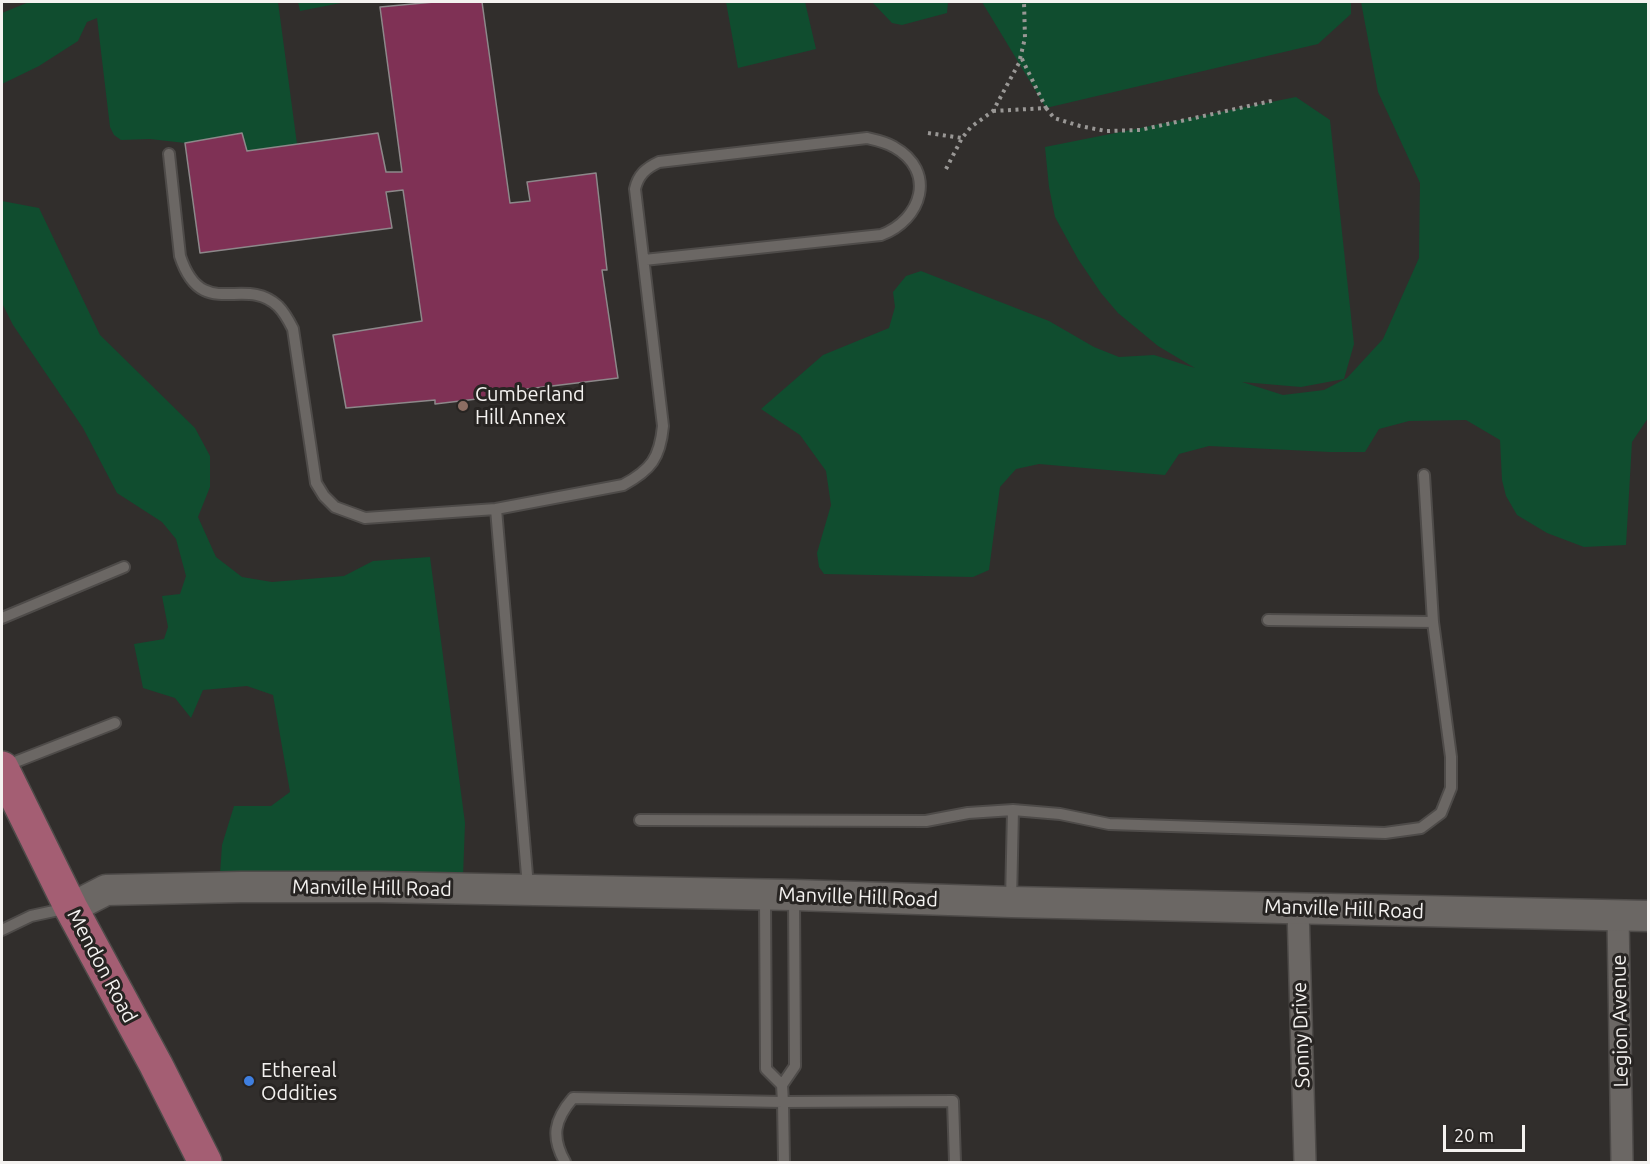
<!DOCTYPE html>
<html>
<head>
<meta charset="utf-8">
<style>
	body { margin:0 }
	#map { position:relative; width:1650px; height:1164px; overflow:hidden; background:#312e2c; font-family:Ubuntu,sans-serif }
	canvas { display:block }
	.frame { position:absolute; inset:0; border:3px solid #f4f2f0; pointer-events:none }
	.scale { position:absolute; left:1443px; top:1125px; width:82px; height:27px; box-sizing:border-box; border:3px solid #f4f2f0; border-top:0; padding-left:8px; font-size:18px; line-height:21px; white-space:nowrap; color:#f4f2f0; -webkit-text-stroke:4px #272422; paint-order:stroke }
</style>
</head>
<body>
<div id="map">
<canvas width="1650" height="1164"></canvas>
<div class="frame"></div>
<div class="scale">20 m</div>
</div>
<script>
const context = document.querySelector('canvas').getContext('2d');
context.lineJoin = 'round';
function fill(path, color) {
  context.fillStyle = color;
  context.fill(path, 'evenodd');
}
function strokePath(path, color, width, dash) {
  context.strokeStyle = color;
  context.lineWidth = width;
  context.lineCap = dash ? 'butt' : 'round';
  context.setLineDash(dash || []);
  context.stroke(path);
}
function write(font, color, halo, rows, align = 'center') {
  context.font = font + ' Ubuntu,sans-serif';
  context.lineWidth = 6;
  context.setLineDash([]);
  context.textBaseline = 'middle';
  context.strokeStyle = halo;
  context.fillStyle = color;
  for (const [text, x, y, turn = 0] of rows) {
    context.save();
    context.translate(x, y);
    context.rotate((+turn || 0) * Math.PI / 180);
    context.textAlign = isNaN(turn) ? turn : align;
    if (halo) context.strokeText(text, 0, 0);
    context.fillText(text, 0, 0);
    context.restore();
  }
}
fill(new Path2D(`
	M29,2h249l19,142 -50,7 -6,-18 -56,10 -35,-4 -29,1 -7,-5 -4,-8 -13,-109 -10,4 -9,19 -39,25 -37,18v-71z
	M298,2h48l-46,9z
	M726,2h79l11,47 -78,19z
	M872,2h76l-1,11 -45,12 -10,-2z
	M982,2h369v12l-33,30 -272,64z
	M1361,2h287v416l-16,24 -6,103 -42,2 -37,-14 -30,-18 -11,-19 -4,-16 -2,-40 -34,-20 -57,1 -30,8 -14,23h-35l-121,-6 -30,8 -14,21 -126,-11 -23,5 -16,18 -11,83 -16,7 -149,-3 -5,-7 -2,-14 14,-48 -5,-34 -26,-36 -39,-26 62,-54 66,-27 6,-21 -2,-15 13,-16 15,-5 128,50 45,26 25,10 35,-2 41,13 -37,-22 -40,-33 -17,-20 -23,-34 -23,-42 -6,-30 -4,-40 251,-50 34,23 24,224 -10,35 -43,8 -59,-5 41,13 41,-5 23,-12 36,-39 36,-81 1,-75 -42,-91z
	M2,201l37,7 61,127 95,93 15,28v31l-12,30 18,40 26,20 30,5 72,-6 29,-15 57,-4 35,266 -2,54 -243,-3 2,-29 12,-39h37l19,-14 -17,-97 -26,-9 -44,4 -12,28 -16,-20 -32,-10 -9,-44 30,-5 4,-12 -6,-31 18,-2 6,-18 -10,-37 -14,-17 -45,-29 -34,-65 -70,-103 -11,-22z`), '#104d2f');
const building = new Path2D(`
	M434,2h48l28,201 20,-2 -3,-19 69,-9 11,97h-5l16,108 -91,11v4l-92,11v-4l-89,8 -13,-73 89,-14 -19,-131 -17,2 6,36 -192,25 -15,-110 57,-10 5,18 131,-18 8,39h16l-22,-165z`);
fill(building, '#7f3155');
strokePath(building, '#8d888a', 1.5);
const service = new Path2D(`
	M169,154l11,102c22,67 64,18 98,50 7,7 11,15 15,23l23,154 8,13 11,11 30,11 131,-9 32,378
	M496,509l127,-24c28,-15 37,-27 40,-59l-28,-237c3,-14 11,-21 24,-27l208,-24c9,2 19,4 27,9 43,24 28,73 -13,88l-237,25
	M2,618l122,-51
	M1268,620l165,2
	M5,766l110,-43
	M640,820l286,1 42,-8 45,-3 47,4 49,10 276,9 36,-5 20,-15 10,-25v-31l-18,-135 -9,-147
	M765,898l1,171 16,16
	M1011,901l2,-91
	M2,930l29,-14 37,-8
	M565,1162c-14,-25 -11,-42 8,-64l210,4 -1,-17 13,-19 -1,-170
	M784,1162l-1,-60 170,-1 2,61`);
const minor = new Path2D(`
	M1298,908l7,254
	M1618,915l4,247`);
const secondary = new Path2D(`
	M71,908l35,-18 135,-3h137l416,8 217,7 637,14`);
const primary = new Path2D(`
	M2,768l69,140 85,157 49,97`);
strokePath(service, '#4e4b49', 14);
strokePath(minor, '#4e4b49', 24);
strokePath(secondary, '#4e4b49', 33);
strokePath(primary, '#4e4b49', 36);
strokePath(new Path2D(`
	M1046,108l8,10 26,8 26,5 34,-1 136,-30
	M993,111l53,-3 -25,-51
	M928,133l34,5
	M946,169l16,-31 9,-11 22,-16 26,-48 6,-25 -1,-36`), '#999795', 4, [3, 4.5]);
strokePath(service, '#6b6764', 10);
strokePath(minor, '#6b6764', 21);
strokePath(secondary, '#6b6764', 30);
strokePath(primary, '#a45e73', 33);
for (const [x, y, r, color] of [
	[463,406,6,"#8d6e63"],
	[249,1081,6,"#3f7fe0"]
]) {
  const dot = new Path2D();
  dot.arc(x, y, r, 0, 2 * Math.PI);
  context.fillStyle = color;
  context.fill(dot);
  strokePath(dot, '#272422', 2);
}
write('20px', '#f4f2f0', '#272422', [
	["Cumberland",475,394],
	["Hill Annex",475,417],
	["Ethereal",261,1070],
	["Oddities",261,1093]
], 'left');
write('20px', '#f4f2f0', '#272422', [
	["Manville Hill Road",372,888,1],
	["Manville Hill Road",858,897,2],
	["Manville Hill Road",1344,909,2],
	["Mendon Road",102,966,62],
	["Legion Avenue",1620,1021,-91],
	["Sonny Drive",1301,1035,-92]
]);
</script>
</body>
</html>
